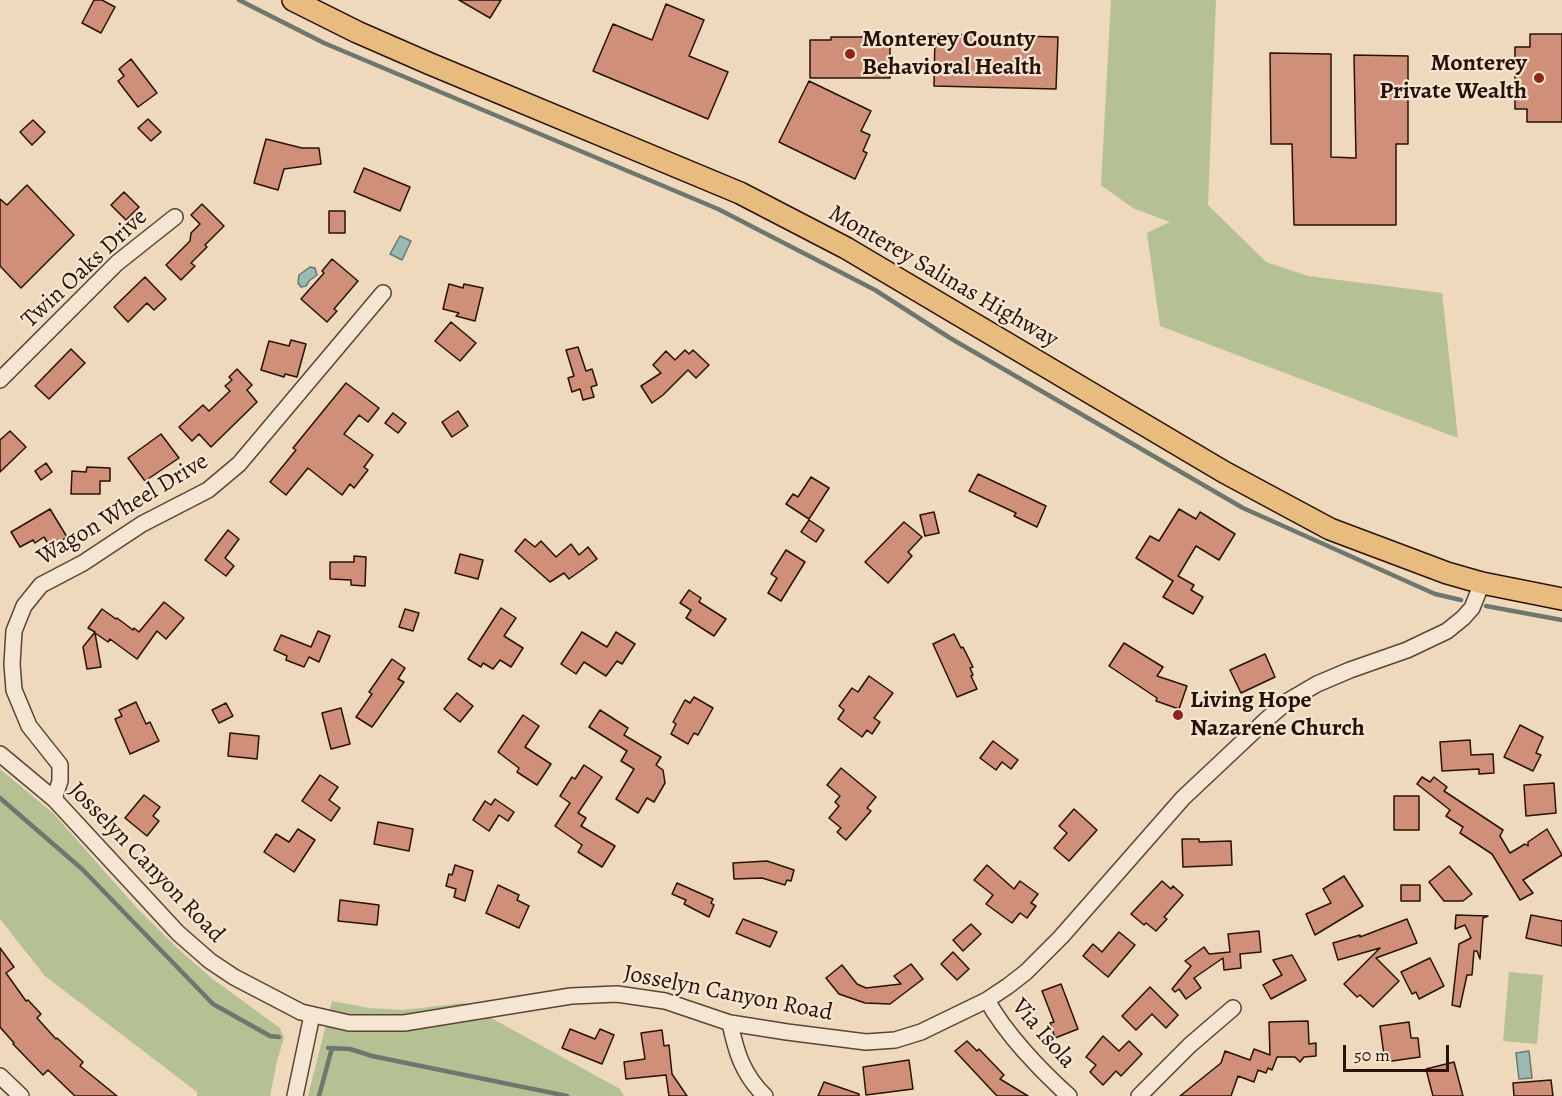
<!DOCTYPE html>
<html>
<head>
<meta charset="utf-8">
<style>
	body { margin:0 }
	#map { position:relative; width:1562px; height:1096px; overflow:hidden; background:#efd9bc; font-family:Alegreya,serif }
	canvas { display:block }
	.scale { position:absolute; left:1343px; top:1045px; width:106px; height:27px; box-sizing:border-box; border:3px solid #291205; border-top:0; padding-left:8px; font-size:18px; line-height:21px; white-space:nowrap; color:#291205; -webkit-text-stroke:4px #f5e6d3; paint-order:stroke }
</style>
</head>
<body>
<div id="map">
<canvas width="1562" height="1096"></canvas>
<div class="scale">50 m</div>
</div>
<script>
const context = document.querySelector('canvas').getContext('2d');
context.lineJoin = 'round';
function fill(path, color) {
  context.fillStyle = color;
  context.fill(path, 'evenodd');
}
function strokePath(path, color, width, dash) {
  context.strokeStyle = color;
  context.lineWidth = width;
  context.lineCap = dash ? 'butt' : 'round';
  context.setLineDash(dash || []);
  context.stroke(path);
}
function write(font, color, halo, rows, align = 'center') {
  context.font = font + ' Alegreya,serif';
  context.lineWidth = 4.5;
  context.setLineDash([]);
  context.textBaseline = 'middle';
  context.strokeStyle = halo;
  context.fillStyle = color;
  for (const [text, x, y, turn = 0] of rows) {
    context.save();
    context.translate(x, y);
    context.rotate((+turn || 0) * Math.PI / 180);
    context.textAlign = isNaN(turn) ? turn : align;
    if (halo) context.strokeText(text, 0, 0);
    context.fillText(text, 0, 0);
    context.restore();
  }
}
fill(new Path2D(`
	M1111,0h105l-8,205 58,57 42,14 134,17 16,145 -298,-112 -13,-93 23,-11 -37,-14 -32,-23z
	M0,769l54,45 82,93 42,42 36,31 66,48 4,10 -7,23 -7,35h-73v-4l-152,-116 -45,-57z
	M1509,972l34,3 -6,69 -34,-3z
	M332,1001l37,7 34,2 61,-7 156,86 4,7h-316z`), '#b5c093');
const water = new Path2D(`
	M400,236l11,5 -9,19 -12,-6z
	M310,267l5,1 2,7 -8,6 -3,5 -5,1 -3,-4 1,-8z
	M1529,1051l3,27 -13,1 -3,-26z`);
fill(water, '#9abab4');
strokePath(water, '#6d776e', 1.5);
strokePath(new Path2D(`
	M239,0l85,43 394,166 157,81 75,48 293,170 192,86 26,6
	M1486,606l76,14
	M0,798l82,71 131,135 57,32 9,1
	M328,1048l22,1 22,7 195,40
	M319,1096l13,-48`), '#6d776e', 4.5);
const building = new Path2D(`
	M94,0h8l13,7 -14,26 -19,-10z
	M459,0h42l-11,18z
	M666,4l38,16 -15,36 39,16 -20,47 -115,-48 20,-47 39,16z
	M935,34l123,3 -2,52 -122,-3z
	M1530,34h32v88h-35v-13h-12v-62h15z
	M831,37h59v41h-80v-38h21z
	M1270,53l61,1v103l25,1 -2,-103 54,1v88h-12v81h-102l-2,-81h-21z
	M131,59l26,34 -19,14 -20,-26 6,-5 -5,-7z
	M809,81l62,30 -10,20 9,4 -7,16 4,2 -12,26 -76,-37z
	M148,119l13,13 -10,9 -13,-13z
	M33,120l12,12 -13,13 -12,-13z
	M266,139l36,9h17l2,16 -37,5 -6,21 -24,-7z
	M364,168l46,19 -10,24 -46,-19z
	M27,185l47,50 -53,53 -21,-22v-67l7,6z
	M124,192l15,15 -13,13 -15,-15z
	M202,204l22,22 -19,19 2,2 -16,16 4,3 -14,14 -15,-15 24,-24 1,-8 9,-9 -9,-9z
	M329,211h16v22h-16z
	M332,259l26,22 -24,28 3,2 -10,11 -26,-23 23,-26 -2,-2z
	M145,277l21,22 -12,11 -7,-7 -19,19 -14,-15z
	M449,284l14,4 1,-4 19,4 -8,33 -19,-5 3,-3 -16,-4z
	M451,322l25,21 -16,18 -25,-20z
	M291,340l15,4 -9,33 -12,-3 -1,3 -23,-7 8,-29 20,5z
	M578,347l8,24 6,-2 5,16 -6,2 3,10 -11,3 -3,-11 -8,3 -4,-14 6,-2 -8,-26z
	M71,349l14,14 -36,36 -14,-13z
	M685,350l4,4 4,-4 16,15 -13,13 -8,-8 -25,25 -11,8 -11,-17 20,-13 -8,-8 13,-14 9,9z
	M237,369l15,16 -5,5 10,12 -46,45 -12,-13 -7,7 -13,-14 24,-22 6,6 21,-20 -5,-5 7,-6 -3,-3z
	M346,383l33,25 -11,14 -9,-7 -15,19 29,21 -9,12 4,3 -14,18 -4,-4 -8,11 -34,-27 -22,27 -16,-13 26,-32 -3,-2z
	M458,411l10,15 -16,11 -10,-15z
	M393,413l13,10 -8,10 -13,-10z
	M10,431l16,16 -26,25v-32z
	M161,434l18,24 -34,23 -17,-23z
	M46,463l6,9 -11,8 -6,-9z
	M87,467l23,1v13h-10v13h-29l1,-23 14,1z
	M978,474l68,32 -9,21 -23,-11 2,-3 -47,-22z
	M811,477l18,11 -20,31 -23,-15 7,-10 5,3z
	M50,509l17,28 -16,11 -7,-11 -9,6 -2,-3 -13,7 -9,-15z
	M1179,509l17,10 4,-7 35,22 -16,26 -23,-14 -18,30 16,9 -3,5 12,7 -10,17 -30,-17 10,-16 -37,-23 14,-22 9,5z
	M934,512l5,21 -14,3 -5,-21z
	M809,520l15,10 -8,12 -15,-10z
	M904,522l18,15 -14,15 4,4 -24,27 -23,-21z
	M228,530l11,9 -14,19 9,8 -8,10 -21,-16z
	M525,539l10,8 6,-6 15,16 15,-13 8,11 9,-8 9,12 -28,20 -5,-6 -14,9 -35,-31z
	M786,550l19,12 -24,39 -13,-8 9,-15 -6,-4z
	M460,554l23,6 -5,19 -23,-6z
	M354,556l12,1 -1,29 -14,-1v-5l-21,-1v-17h24z
	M689,590l12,8 -2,4 27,17 -12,17 -28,-18 5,-8 -11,-7z
	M164,602l20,16 -18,21 -9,-8 -20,28 -27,-20 -2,3 -13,-9 6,34 -14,2 -4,-22 12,-15 -7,-4 14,-19 14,10 1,-1 16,12 1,-2 5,4z
	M501,608l15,10 -12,18 19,12 -12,19 -11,-7 -7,9 -10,-6 -2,4 -13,-8z
	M405,609l14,4 -6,18 -14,-4z
	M318,631l12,5 -11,26 -10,-5 -5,10 -18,-7 1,-4 -13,-6 7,-15 30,12z
	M582,632l25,15 9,-15 19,12 -13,20 -5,-3 -11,15 -22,-14 -8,12 -15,-10z
	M954,634l7,14 2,-1 10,20 -3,1 3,7 -2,1 6,13 -20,8 -24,-53z
	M1124,643l39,24 -6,9 30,10 -8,23 -23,-8 1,-3 -48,-32z
	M1265,654l10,23 -34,16 -11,-23z
	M392,659l13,9 -7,11 6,3 -32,45 -16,-10 16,-23 -3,-2z
	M869,676l24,17 -19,25 6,4 -8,12 -5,-4 -5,7 -24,-18 6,-9 -5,-4 13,-18 6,4z
	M457,693l16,13 -13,16 -16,-13z
	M694,697l19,11 -15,27 -4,-2 -6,11 -17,-10 5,-10 -3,-2 12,-22 5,3z
	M136,702l10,22 4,-2 9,19 -29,13 -15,-35 7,-3 -3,-6z
	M226,703l7,13 -14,7 -7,-13z
	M341,708l9,36 -19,5 -9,-36z
	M600,710l28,18 -4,7 37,22 -5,8 7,5 2,13 -11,19 -7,-4 -9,15 -22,-14 18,-30 -13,-8 6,-10 -38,-24z
	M523,715l16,11 -14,21 26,17 -14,21 -20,-13 2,-4 -21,-16z
	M1520,725l23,12 -7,16 5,2 -8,16 -29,-14z
	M230,733l29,3 -2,23 -29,-3z
	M1470,740l1,15 22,-1 1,19 -15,1v-5l-37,2 -2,-29z
	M993,741l25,19 -7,9 -9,-7 -6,8 -16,-12z
	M584,765l18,12 -24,36 8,5 -5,8 34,20 -13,21 -24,-15 4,-7 -27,-19 15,-23 -10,-7 12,-19 3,2z
	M841,768l35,29 -9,11 4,3 -25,29 -9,-8 4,-4 -12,-10 10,-12 -4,-4 5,-6 -13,-11z
	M320,775l18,12 -9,13 11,8 -9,13 -29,-20z
	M1422,777l8,5 4,-5 13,10 -3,4 59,39 -3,6 10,17 15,-9 3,2v-4l19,-13 15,26 -39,25 10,13 -13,7 -28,-46 -32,-21 3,-6 -17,-11 4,-6 -33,-26z
	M1554,783l2,30 -30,3 -2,-31z
	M144,795l16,12 -7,9 6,5 -12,15 -22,-18z
	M1394,796h25v34h-25z
	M495,799l19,13 -6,9 -9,-6 -10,16 -16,-11 12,-19 6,4z
	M1074,809l23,21 -28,31 -15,-13 13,-15 -8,-7z
	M378,822l35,7 -4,22 -35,-7z
	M298,829l17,11 -21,32 -30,-20 12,-18 13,8z
	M1182,839h17v3l32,-1 1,24 -49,2z
	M767,861l27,9 -3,11 -4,-1 -2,5 -23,-7 -28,1 -1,-16z
	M455,865l18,6 -8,30 -11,-4 2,-8 -10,-3 3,-12 3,1z
	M987,865l27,24 6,-8 18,13 -7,9 5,3 -9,12 -7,-5 -8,10 -26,-19 7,-9 -19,-15z
	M1449,866l23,28 -9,7h-19l-15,-19z
	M1344,876l19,30 -48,29 -9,-21 25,-11 -8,-14z
	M1162,881l9,8 2,-3 10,9 -19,22 3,2 -11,12 -10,-8 -2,2 -13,-11z
	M677,883l36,16 -2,4 3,2 -5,12 -25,-13 2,-4 -14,-6z
	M498,885l21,10 -2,5 12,6 -10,22 -33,-15z
	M1401,885h19v16h-19z
	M340,900l39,5 -2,20 -39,-4z
	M1456,915l32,1 -5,2 -3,41 -3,-8h-3l-2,24h-5l-7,32 -8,-2 7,-61 12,-6 -6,-13 -10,4z
	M1531,915l31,6v25l-36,-8z
	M743,919l34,13 -7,15 -34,-14z
	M1407,919l10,24 -41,15 23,23 -26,26 -13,-12 -3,2 -13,-13 36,-36 -42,12 -5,-17 27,-8v2z
	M971,924l10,10 -18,17 -10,-11z
	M1259,931l2,21 -21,2 1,14 -17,2 -1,-12 -29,20 7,10 -15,11 -7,-10 -4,3 -3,-3 19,-23 -6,-5 19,-14 5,7 21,-2 -2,-18z
	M1119,932l16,13 -27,32 -25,-21 10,-12 9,8z
	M0,948l14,19 -8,6 20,28 2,-1 13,14 -4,4 19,21 1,-1 26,24 -3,4 37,30h-42l-27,-26 -5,5 -30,-31 1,-1 -14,-16z
	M953,952l16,17 -12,11 -16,-16z
	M1292,955l14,25 -35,19 -8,-14 19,-10 -9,-15z
	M1430,958l14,28 -25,13 -3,-7 -4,2 -11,-22z
	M911,964l12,15 -33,25 -25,-1 -26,-9 -13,-16 16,-13 15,19 9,4 35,-4 -7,-8z
	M1061,984l17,45 -23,9 -5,-15 4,-1 -12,-31z
	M1150,987l28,28 -12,13 -14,-14 -16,16 -14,-14z
	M1308,1021l1,23 7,-1v13l-12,1 -4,5 -5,-5h-18l-5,13 -4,-2 -2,5 -8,-3 -4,12 -16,-6 -7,20h-51l41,-33 4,-12 25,9 4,-11 16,6 -1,-33z
	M1409,1022l2,16h7l2,19 -35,5 -5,-36z
	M570,1029l25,10 5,-10 14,6 -12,29 -40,-16z
	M662,1030l2,16 5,-1 3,29 15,22h-18l-3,-21 -40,4 -2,-17 21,-3 -4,-26z
	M1103,1036l16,15 10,-10 13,13 -21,22 -5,-5 -13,14 -13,-13 6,-7 -10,-8z
	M967,1041l10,10 2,-2 25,26 -4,4 28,17h-31l-42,-45z
	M909,1060l4,29 -47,6 -3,-28z
	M1454,1062l9,34h-30l-7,-27z
	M1551,1080l2,16h-39l-1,-13z
	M824,1082l35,12v2h-41z`);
fill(building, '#d08f78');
strokePath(building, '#291205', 1.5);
const minor = new Path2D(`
	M0,380l117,-117 58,-46
	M0,754l54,45 124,134 32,28 24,16 67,35 48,11h55l167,-27 46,-2 48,7 65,22 57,9 79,10 29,-2 26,-8 66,-32 21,-14 18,-14 35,-35 122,-139 84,-79 21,-18 29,-17 33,-14 57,-20 40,-19 16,-13 9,-10 10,-25
	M54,799l6,-18v-16l-31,-39 -15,-36 -2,-26 2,-33 10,-25 17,-21 42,-22 59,-39 66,-34 31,-26 144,-171
	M987,1000c18,33 53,70 82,96
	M730,1023c6,29 13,52 35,73
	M0,1076l21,20
	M295,1096l17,-81
	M1139,1096l51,-51 43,-37`);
const highway = new Path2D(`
	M293,0l64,32 71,31 312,130 106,55 378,224 106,57 117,44 35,10 80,16`);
strokePath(minor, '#5a4433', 18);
strokePath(highway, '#291205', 24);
strokePath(minor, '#f5e6d3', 15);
strokePath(highway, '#e8bc7e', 21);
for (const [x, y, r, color] of [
	[850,54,6,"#8f2418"],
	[1539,78,6,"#8f2418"],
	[1178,715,6,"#8f2418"]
]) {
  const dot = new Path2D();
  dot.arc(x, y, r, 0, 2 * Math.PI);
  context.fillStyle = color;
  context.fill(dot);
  strokePath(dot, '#f5e6d3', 2);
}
write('bold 24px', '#291205', '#f5e6d3', [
	["Monterey County",862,40],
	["Behavioral Health",862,68],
	["Monterey",1527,64,"right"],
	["Private Wealth",1527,92,"right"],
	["Living Hope",1190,701],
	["Nazarene Church",1190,729]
], 'left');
write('24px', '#291205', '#f5e6d3', [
	["Twin Oaks Drive",85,269,-43],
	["Monterey Salinas Highway",943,277,30],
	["Wagon Wheel Drive",123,510,-31],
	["Josselyn Canyon Road",146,863,46],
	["Josselyn Canyon Road",728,994,11],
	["Via Isola",1043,1034,49]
]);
</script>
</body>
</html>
